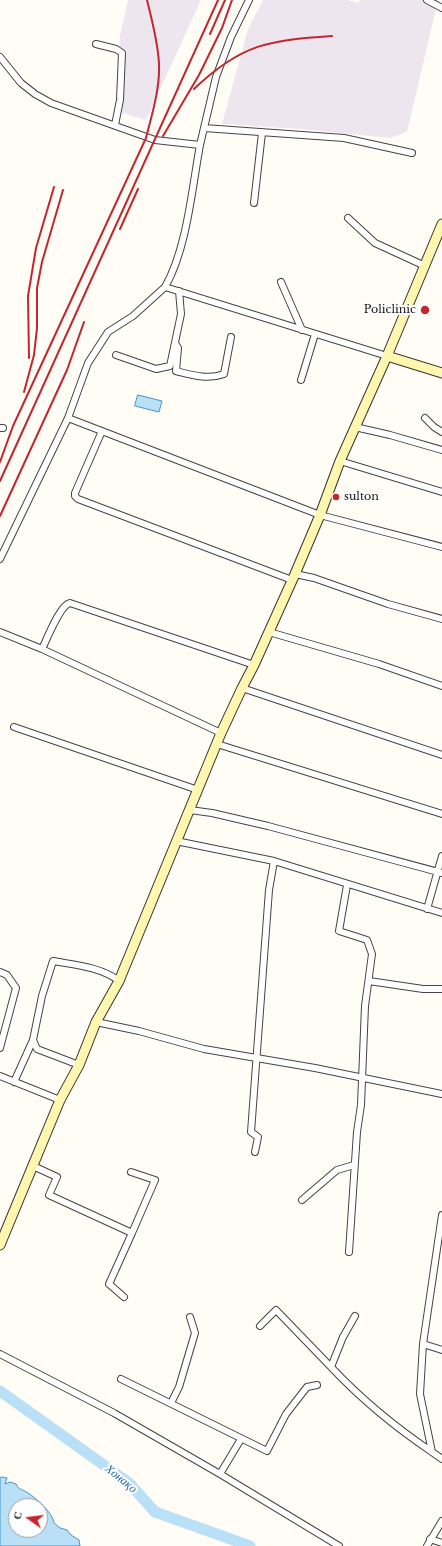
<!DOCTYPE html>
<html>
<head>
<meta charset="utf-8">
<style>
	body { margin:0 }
	#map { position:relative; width:442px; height:1546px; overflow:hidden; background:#fffdf5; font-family:"Libre Baskerville",serif }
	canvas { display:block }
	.north { position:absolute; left:8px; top:1498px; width:40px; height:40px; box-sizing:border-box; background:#fff; border:1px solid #a0a0a0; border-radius:50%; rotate:284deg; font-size:11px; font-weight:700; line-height:16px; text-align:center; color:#111 }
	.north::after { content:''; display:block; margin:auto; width:14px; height:18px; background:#c4262e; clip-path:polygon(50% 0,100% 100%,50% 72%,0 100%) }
</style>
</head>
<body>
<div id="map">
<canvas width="442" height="1546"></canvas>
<div class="north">С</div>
</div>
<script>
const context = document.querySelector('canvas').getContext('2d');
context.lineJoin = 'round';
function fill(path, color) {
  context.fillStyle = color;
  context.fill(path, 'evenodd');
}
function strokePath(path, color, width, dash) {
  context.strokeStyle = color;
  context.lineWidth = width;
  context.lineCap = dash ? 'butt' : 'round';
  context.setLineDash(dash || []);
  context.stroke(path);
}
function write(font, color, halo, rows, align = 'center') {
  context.font = font + ' "Libre Baskerville",serif';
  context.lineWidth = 4;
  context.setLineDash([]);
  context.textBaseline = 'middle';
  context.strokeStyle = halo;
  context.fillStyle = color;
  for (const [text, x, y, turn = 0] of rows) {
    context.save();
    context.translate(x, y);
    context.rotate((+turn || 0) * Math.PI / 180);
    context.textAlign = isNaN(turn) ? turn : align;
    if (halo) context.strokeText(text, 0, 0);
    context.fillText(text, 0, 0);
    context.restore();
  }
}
fill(new Path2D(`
	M128,0h73l-55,120 -24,-7 -6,-10 4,-68z
	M263,0h85l10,3 3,-3h77l-31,132 -17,6 -90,-9 -78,-5 26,-95z`), '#eee6ef');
const water = new Path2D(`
	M138,395l24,6 -3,11 -24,-6z
	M2,1477l5,1 -2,6 5,-2 6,2c3,6 6,5 12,9 8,5 25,20 26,30l6,5 7,2 4,5 8,5 1,6h-80v-68zM16,1506h24v24h-24z`);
fill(water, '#b9e0f7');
strokePath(water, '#3f96cf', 1);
strokePath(new Path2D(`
	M0,1391l129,92 26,29 95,34`), '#b9e0f7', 11);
const street = new Path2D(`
	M427,0l15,8
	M96,44l20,5 6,4 -2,47 -5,25
	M0,57l21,26 14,11 16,9 104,37 45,5c-8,43 -13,104 -35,142l222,69
	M204,128l140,10 68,15
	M200,145l16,-68 15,-40 18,-37
	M254,203l8,-70
	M348,218l27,25 50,23
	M281,282l21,48
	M175,343l3,5 -2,23c16,4 32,9 48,3l7,-37
	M116,355l40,14 14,-3 11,-52 -2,-23
	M301,380l14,-46
	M68,418l252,97 122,32
	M425,418l9,9 8,5
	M355,427l35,8 52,15
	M0,428h3
	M102,431l-27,62v3l3,3 214,81
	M340,461l102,31
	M0,559l68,-141 20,-55 20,-31 25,-16 32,-29
	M295,574l19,4 74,26 54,15
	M0,632l42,17 179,84
	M269,632l110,32 63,22
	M42,649c5,-10 18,-44 28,-46l184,62
	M242,688l200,67
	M14,727l184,63
	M217,744l225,70
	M190,810l22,3 56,13 174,47
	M176,841l98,20 168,52
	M347,885l-8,46 28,9 5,14 -7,52 -4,99 -4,27 -8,120
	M427,909l15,-53
	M0,972l7,3 9,13 -16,60
	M369,981l54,8h19
	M96,1022l43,9 65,18 111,19 127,26
	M33,1040l4,9 42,16
	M0,1076l60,24
	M14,1082l19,-42 9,-44 11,-35c22,4 48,6 66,20
	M255,1152l3,-15 -7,-5 18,-242 5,-29
	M33,1166l24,11 -8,18 83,38 23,-53 -24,-8
	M302,1200l35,-30 17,-5
	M442,1215l-19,129 -3,50 12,58 10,7
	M124,1297l-15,-13 23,-51
	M355,1316l-12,21 -12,30c31,33 64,60 101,85
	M260,1326l16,-16 55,57
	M423,1344l19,6
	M0,1354l114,59 106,61 119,72
	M121,1379l146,72 19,-37 21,-27 10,-2
	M171,1403l8,-16 16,-54 -5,-16
	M220,1474l21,-35
	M430,1539l12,4
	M427,1546l15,-25`);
const secondary = new Path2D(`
	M387,356l55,17
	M0,1245l60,-145 19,-35 17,-43 23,-41 102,-248 21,-45 12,-23 41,-91 25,-59 20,-54 47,-105 55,-132`);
strokePath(street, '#444', 8);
strokePath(secondary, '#333', 11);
strokePath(street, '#fff', 6);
strokePath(secondary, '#fff6b0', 9);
strokePath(new Path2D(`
	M210,34l15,-34
	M194,89c47,-45 75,-49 138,-53
	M163,136l36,-61 23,-47 10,-28
	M120,229l18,-40
	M29,358l-1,-62 8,-48 18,-61
	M24,392l10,-37 3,-27v-40l5,-26 21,-72
	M0,462l13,-36 133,-288c6,-24 14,-49 13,-74 -1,-22 -7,-43 -12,-64
	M0,481l218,-481
	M0,516l67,-146 17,-48`), '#c4262e', 2);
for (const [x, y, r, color] of [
	[425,310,5,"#c4262e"],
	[336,497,4,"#c4262e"]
]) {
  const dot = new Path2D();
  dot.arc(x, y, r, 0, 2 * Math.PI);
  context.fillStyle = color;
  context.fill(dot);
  strokePath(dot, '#fff', 1.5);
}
write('11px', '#111', '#fff', [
	["Policlinic",416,310],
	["sulton",344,497,"left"]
], 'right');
write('italic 12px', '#1768a6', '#fff', [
	["Хонақо",121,1479,39]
]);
</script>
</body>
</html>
